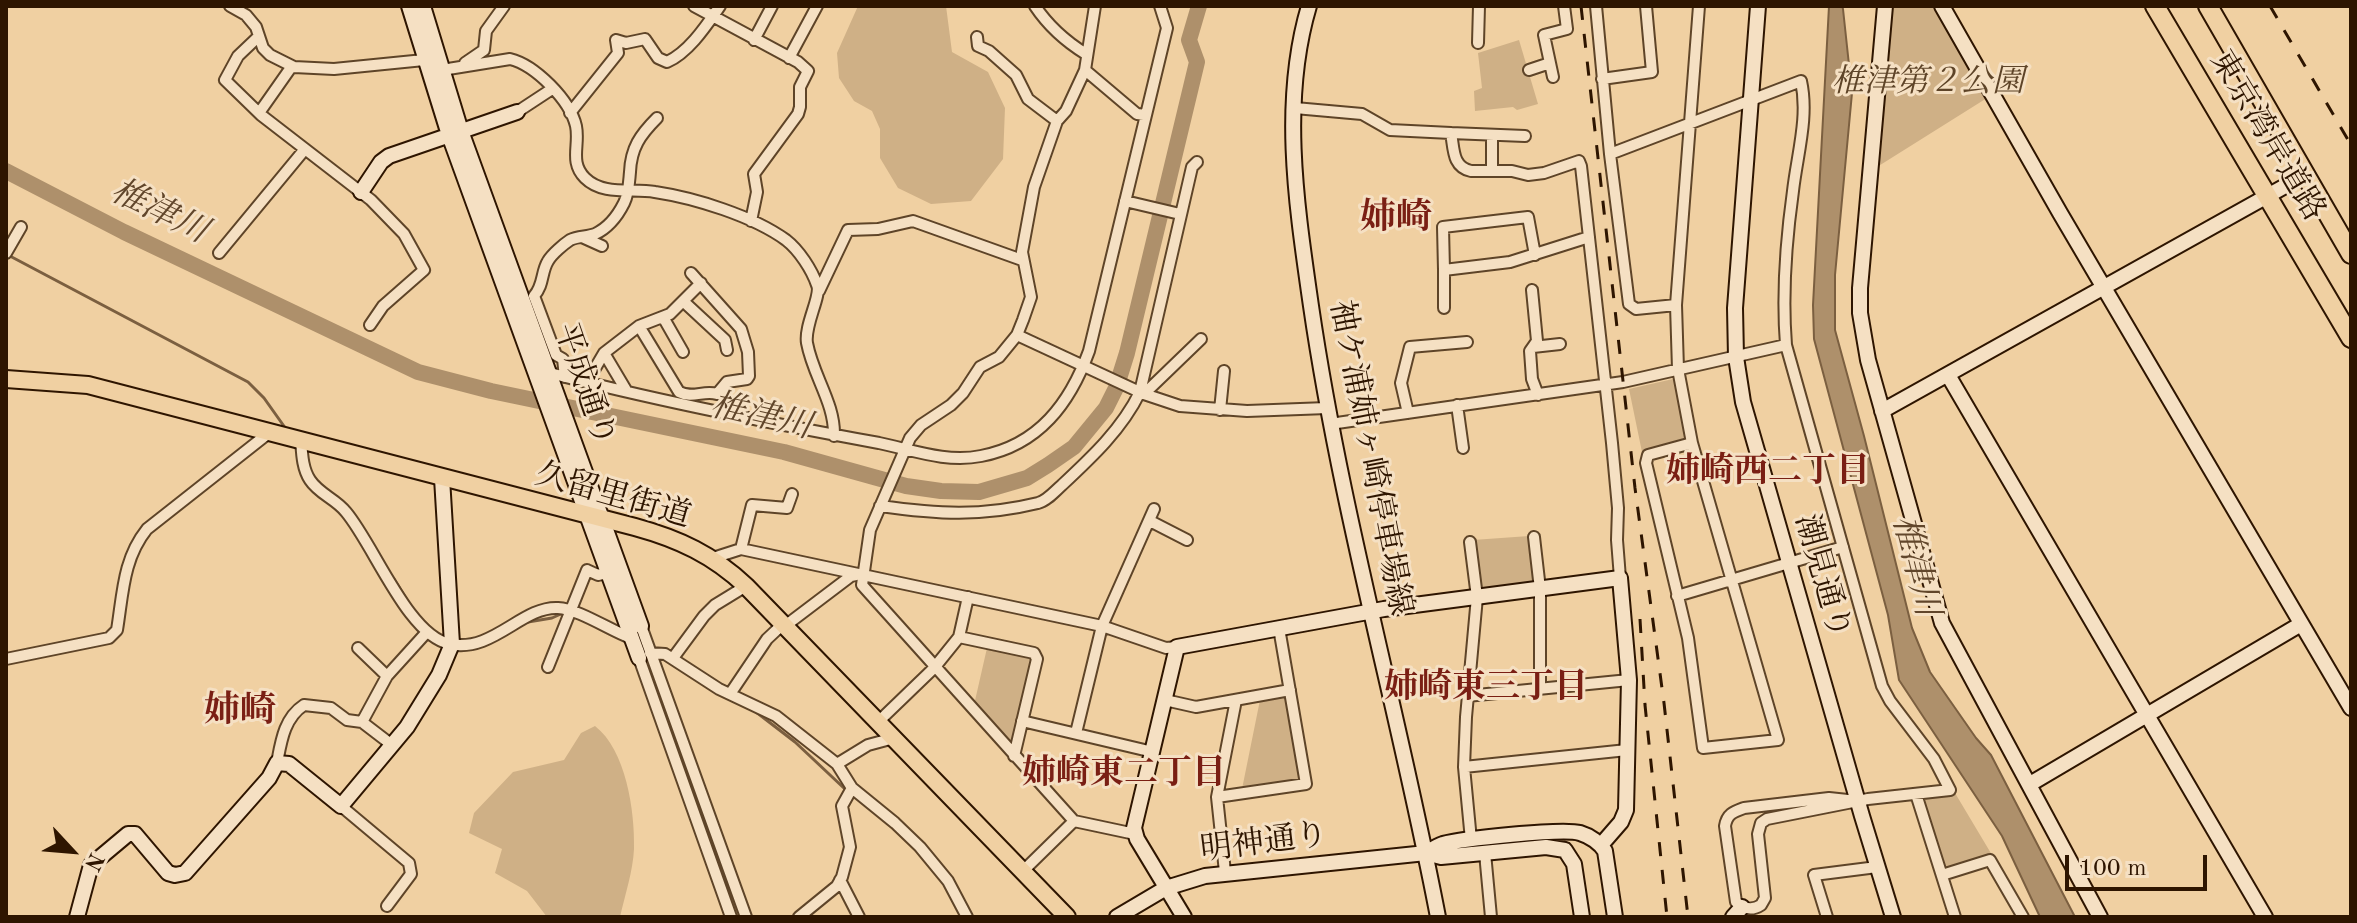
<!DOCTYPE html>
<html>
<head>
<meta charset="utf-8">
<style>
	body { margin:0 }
	#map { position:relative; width:2357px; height:923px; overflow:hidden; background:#f0d0a2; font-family:"Old Standard TT",serif }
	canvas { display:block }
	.frame { position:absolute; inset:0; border:8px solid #2e1500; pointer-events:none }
	.north { position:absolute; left:32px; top:811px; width:80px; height:80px; -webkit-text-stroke:6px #f5e0c3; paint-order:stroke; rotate:116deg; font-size:22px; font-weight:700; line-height:32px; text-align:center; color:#2e1500 }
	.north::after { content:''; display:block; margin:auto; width:28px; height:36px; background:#2e1500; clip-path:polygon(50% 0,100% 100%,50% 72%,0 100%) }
	.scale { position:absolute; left:2065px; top:855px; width:142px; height:36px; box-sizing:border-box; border:4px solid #2e1500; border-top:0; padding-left:10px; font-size:24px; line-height:28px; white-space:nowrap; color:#2e1500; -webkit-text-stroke:6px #f5e0c3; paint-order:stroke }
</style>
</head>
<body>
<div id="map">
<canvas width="2357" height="923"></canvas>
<div class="frame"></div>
<div class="north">N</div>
<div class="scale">100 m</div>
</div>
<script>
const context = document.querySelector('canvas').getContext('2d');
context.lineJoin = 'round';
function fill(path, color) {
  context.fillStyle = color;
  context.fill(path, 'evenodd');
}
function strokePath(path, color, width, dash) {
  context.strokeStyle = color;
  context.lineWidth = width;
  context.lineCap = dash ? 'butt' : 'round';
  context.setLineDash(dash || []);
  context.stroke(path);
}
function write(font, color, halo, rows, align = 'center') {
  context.font = font + ' "Old Standard TT","Noto Serif JP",serif';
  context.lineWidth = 6;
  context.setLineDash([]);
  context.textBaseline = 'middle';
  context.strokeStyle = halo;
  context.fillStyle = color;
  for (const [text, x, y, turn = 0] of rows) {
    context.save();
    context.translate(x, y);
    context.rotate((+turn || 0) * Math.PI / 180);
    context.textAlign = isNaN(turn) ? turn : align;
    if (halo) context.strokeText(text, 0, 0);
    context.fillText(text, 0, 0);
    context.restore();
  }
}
fill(new Path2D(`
	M858,6h88l6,46 36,20 17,36 -2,51 -32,42 -40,3 -33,-16 -18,-30v-29l-8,-18 -18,-10 -15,-23 -2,-25z
	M1892,6h40l55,92 -110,69z
	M1519,40l19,64 -21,6 -4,-3 -38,4 -1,-20 8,-3 -4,-35z
	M1673,379l3,1 10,56 -3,4 -41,12 -13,-63z
	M1529,536l6,42 -2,4 -49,6 -4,-3 -7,-45z
	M987,648l43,9 3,3 -20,83 -4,1 -35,-39z
	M1284,696l3,2 15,81 -2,3 -58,7 18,-89z
	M595,726c31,24 40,85 39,123 -1,22 -9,46 -14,68h-73l-20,-26 -32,-18 7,-24 -33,-16 5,-20 39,-41 51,-12 17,-27z
	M1955,793l37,62 -45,13 -4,-1 -21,-67 2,-3z`), '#cfb086');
const water = new Path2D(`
	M1829,6h13l1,3 9,84 -17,182v55l29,106 48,192 18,44 46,66 15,17 84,162h-35l-38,-81 -103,-156 -11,-65 -74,-276 -1,-34z`);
fill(water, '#ae906b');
strokePath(water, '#7b5f40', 2);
strokePath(new Path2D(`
	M8,255l240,127 16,16 22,31
	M394,579l13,21
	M528,622l24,-4 11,-5
	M756,712l39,30 51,48`), '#7b5f40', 3);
strokePath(new Path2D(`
	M6,171l118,61 294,140 73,19 293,61 122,34 35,5 38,1 48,-14 21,-13 26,-18 32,-39 10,-20 11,-35 70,-291 -8,-22 10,-34`), '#ae906b', 16);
const street = new Path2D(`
	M230,6l16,9 10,12 7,21 7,7 24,12 40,2 90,-9
	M694,6l104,56 10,9 -8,16v20l-2,7 -44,60 3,18 -6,29
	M1035,6c14,21 30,35 51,48
	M1095,6l-10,64 -19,41 -9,10 -23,66 -12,65 9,45 -8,23 -6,15 -18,22 -19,10 -17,26 -12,12 -30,20 -11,13 -40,92 -8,55 212,236 61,13
	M1596,6l14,148 19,150 7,5 40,-4
	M259,36l-21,20 -13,24 36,35 110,85 33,34 20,36 -41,36 -13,19
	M977,37l1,9 11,5 27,24 12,24 29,22
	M754,40l18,-34
	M1478,43l1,-37
	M789,58l28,-52
	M465,63l19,-13 2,-19 18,-25
	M442,70l68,-11c25,6 60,41 66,67 4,19 -7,36 9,52 18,18 47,10 70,14 40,6 98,24 131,48 13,10 26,30 31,45 5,10 -13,40 -10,58 6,33 28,60 27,93
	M1085,70l52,44 9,1
	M1529,70l21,-7
	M1553,77l-9,-42 23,-6 -3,-23
	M1602,79l50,-7 -6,-66
	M1295,108l67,6 28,16 61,3c3,15 1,34 20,38h41l16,4 16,-2 35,-12 2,5 31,277 6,65 -1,32 3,38
	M517,112l35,-23
	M259,113l33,-47
	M570,113l48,-60 -2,-13 10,3 19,-4 13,19 9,4c22,-10 39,-36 53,-56
	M1451,133l74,3
	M1610,154l191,-73c8,36 -4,74 -8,110 -7,50 -11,104 -7,154l96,341 8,15 44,58 16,31 -82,9 -101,20 -6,4 -3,11 7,64 -4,7c-9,6 -17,4 -25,-3l-11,-76c2,-12 8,-14 19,-18l85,-10 28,3
	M1492,171v-35
	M1125,201l55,13
	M582,237l20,9
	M6,253l15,-26
	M219,253l86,-104
	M1444,270l-1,-43 85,-10 7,38
	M1532,290l5,51 -7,10 2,28 6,16
	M819,291l29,-61 30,-1 35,-8 109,39
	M683,301l42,39 2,10
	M1444,308v-38l66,-8 79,-25
	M663,317l20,35
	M639,326l40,66c13,7 25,-2 38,2l10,-12 20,-3 2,-3 -1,-24 -7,-23 -50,-56
	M1017,335l127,59 36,12 67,5 80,-3
	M1533,347l27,-3
	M604,353l22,37
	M550,373c108,28 219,50 329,70 34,7 67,20 102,13 58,-11 89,-53 108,-105l78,-323 -7,-22
	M565,377l-2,-18 -7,-4 -22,-59c10,-11 7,-24 14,-35 4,-7 16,-17 22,-21 8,-4 17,-3 25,-6 13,-6 23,-19 29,-31 5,-10 5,-21 6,-31 1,-24 10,-37 27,-54
	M587,382l17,-29 35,-27 31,-12 31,-31
	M1144,394l57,-55
	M1457,405l6,43
	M1220,410l4,-39
	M1408,413l-7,-30 9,-36 57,-5
	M1330,424l293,-42 163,-37
	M301,439c1,13 1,29 9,41 9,14 26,19 36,32 28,33 62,124 104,132 43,9 72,-38 108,-36 21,1 53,23 73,30
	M1692,443l-44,12 -2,8 42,175 15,110 75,-8 -86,-297 -14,-74 -2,-64 23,-299
	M880,506c57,8 101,11 158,-3 9,-2 17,-12 24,-18 30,-28 60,-56 78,-93l52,-225 5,-5
	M1150,521l37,19
	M1534,537l6,52v100
	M1470,542l7,55 -11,120 -2,50 7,73
	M741,549l11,-44 35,3 5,-14
	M713,558l28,-9 361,77 64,22 11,-1
	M1677,596l166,-49
	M641,626l105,291
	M785,626l66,-50 5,-1
	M959,637l75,16 3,6 -23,97
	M358,648l29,28
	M650,653l15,1 54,35 57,27 61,48 15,24 43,35 25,24 28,34 19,36
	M639,658l92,259
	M673,658l31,-42 11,-11 31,-19
	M6,659l103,-21 8,-8c6,-37 6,-71 30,-101l123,-97
	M548,667l39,-97 11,5 9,-2
	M730,694l37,-55 16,-15
	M1467,696l162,-16
	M1165,700l31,7 94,-17
	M1022,721l131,31
	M362,722l25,-46 39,-43
	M878,722l56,-54 25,-31 9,-40
	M1076,733l26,-107 52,-117
	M277,763c4,-21 7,-45 27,-58l27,3 16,12 15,2 30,23
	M837,764l31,-19 26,-7
	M1464,767l163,-17
	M1916,794l39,123
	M1217,797l89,-13 -27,-156
	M341,806l68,57 2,11 -24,32
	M1485,853l6,64
	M1022,872l52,-51
	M1225,872l-8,-75 19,-97
	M1942,875l48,-15 33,57
	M840,880l19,37
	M799,917l38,-31 5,-9 8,-30 -8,-41 10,-18
	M1827,917l-13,-42 63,-8`);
const secondary = new Path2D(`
	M409,6l40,129 190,523
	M423,6l38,125 180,495
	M1309,6c-29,97 -12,202 2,300 30,206 88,407 127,611
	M1758,6l-23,302 1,49 7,45 119,414 31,101
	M1885,6l-25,282v25l8,47 74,263 158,294
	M1942,6l118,207 291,495
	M361,192l20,-30 8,-6 128,-44
	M1948,375l317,542
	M1882,411l423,-236
	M2030,784l271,-160
	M77,917l14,-52 37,-31h7l33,39 7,2 10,-2 84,-95 8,-15 12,1 52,42 66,-79 32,-52 13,-31 -10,-166
	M1117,917l49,-29 39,-12 221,-23
	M1184,917l-47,-78 -3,-11 43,-181 207,-38 236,-31 9,102 -3,130 -5,12 -20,23
	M1582,917l-8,-53 -9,-14 -19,-3 -105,10 -15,-4c5,-3 11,-7 17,-9 18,-5 120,-16 137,-11 10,3 20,10 25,18l10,66
	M1733,917l9,-10`);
const primary = new Path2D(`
	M6,379l82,6 547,142c44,12 78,28 111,59l321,331`);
const highway = new Path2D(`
	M2155,6l196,332
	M2208,6l143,248`);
strokePath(street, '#5e4428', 14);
strokePath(secondary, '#2e1500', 18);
strokePath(primary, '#2e1500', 20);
strokePath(highway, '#2e1500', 22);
strokePath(street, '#f5e0c3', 10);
strokePath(secondary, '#f5e0c3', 14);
strokePath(primary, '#f0d0a2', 16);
strokePath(highway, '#f0d0a2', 18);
strokePath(new Path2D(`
	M1581,6l54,482 29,215 24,214
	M2270,6l81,139
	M1640,619l5,86 22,212`), '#2e1500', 3, [14, 14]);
write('italic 32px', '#5e4428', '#f5e0c3', [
	["椎津第２公園",1928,83]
]);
write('32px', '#2e1500', '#f5e0c3', [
	["東京湾岸道路",2267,136,59],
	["平成通り",584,385,71],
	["袖ケ浦姉ヶ崎停車場線",1370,458,79],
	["久留里街道",613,496,16],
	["潮見通り",1822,577,74],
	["明神通り",1264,843,-7]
]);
write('italic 34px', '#61462b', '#f5e0c3', [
	["椎津川",159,212,26],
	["椎津川",761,417,13],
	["椎津川",1915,566,76]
]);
write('bold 34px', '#7a1f14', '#f5e0c3', [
	["姉崎西二丁目",1768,472],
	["姉崎東三丁目",1486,688],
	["姉崎東二丁目",1124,774]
]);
write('bold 36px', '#7a1f14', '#f5e0c3', [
	["姉崎",1396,219],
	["姉崎",240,712]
]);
</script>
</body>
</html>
